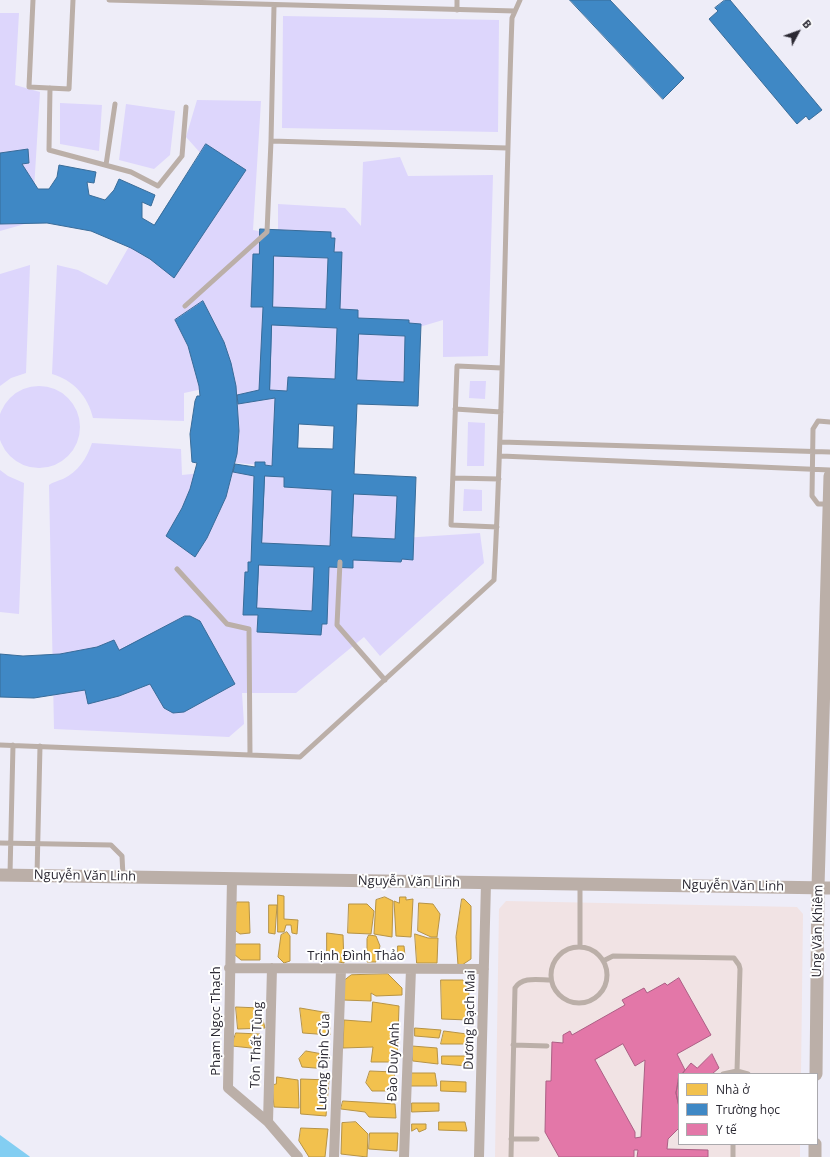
<!DOCTYPE html>
<html>
<head>
<meta charset="utf-8">
<style>
	body { margin:0 }
	#map { position:relative; width:830px; height:1157px; overflow:hidden; background:#eeedf8; font-family:"Open Sans",sans-serif }
	canvas { display:block }
	.legend { position:absolute; left:678px; top:1073px; width:140px; height:72px; box-sizing:border-box; background:#fff; border:1px solid #aaa9ad; margin:0; padding:5px 7px; list-style:none; font-size:12px; color:#2b2933 }
	.legend li { display:flex; align-items:center; gap:8px; height:20px }
	.legend b { width:20px; border:1px solid #aaa9ad }
	.north { position:absolute; left:778px; top:12px; width:40px; height:40px; -webkit-text-stroke:3px #fff; paint-order:stroke; rotate:49deg; font-size:11px; font-weight:700; line-height:16px; text-align:center; color:#2b2933 }
	.north::after { content:''; display:block; margin:auto; width:14px; height:18px; background:#2b2933; clip-path:polygon(50% 0,100% 100%,50% 72%,0 100%) }
</style>
</head>
<body>
<div id="map">
<canvas width="830" height="1157"></canvas>
<ul class="legend">
<li><b style="height:11px;background:#f2c14e"></b>Nhà ở</li>
<li><b style="height:11px;background:#3f88c5"></b>Trường học</li>
<li><b style="height:11px;background:#e377a8"></b>Y tế</li>
</ul>
<div class="north">B</div>
</div>
<script>
const context = document.querySelector('canvas').getContext('2d');
context.lineJoin = 'round';
function fill(path, color) {
  context.fillStyle = color;
  context.fill(path, 'evenodd');
}
function strokePath(path, color, width, dash) {
  context.strokeStyle = color;
  context.lineWidth = width;
  context.lineCap = dash ? 'butt' : 'round';
  context.setLineDash(dash || []);
  context.stroke(path);
}
function write(font, color, halo, rows, align = 'center') {
  context.font = font + ' "Open Sans",sans-serif';
  context.lineWidth = 4;
  context.setLineDash([]);
  context.textBaseline = 'middle';
  context.strokeStyle = halo;
  context.fillStyle = color;
  for (const [text, x, y, turn = 0] of rows) {
    context.save();
    context.translate(x, y);
    context.rotate((+turn || 0) * Math.PI / 180);
    context.textAlign = isNaN(turn) ? turn : align;
    if (halo) context.strokeText(text, 0, 0);
    context.fillText(text, 0, 0);
    context.restore();
  }
}
fill(new Path2D(`
	M506,901l291,6 6,7 -2,160h-122v70h121v13h-305l4,-248z`), '#f1e3e4');
fill(new Path2D(`
	M0,13h19l-4,72 25,7 -8,130 -32,9z
	M283,16l216,4 -1,112 -216,-4z
	M197,100l64,1 -8,129 25,5v-31l67,4 16,18 2,-64 37,-5 8,19 85,-1 -5,181 -45,1v-37l-27,8v63l-123,17 -5,56 117,16 -2,58 77,-5 4,30 -104,93 -16,-19 -68,56h-54l2,31 -15,13 -175,-8 -5,-244c4,-3 9,-4 14,-6 15,-7 24,-21 29,-36l89,6 1,26 89,-9 -45,-4 -5,-77 -37,8v28l-91,-3c-5,-22 -20,-38 -41,-44l5,-109 21,5 29,15 28,-49 31,4 38,-83 -18,-20z
	M60,103l42,2 -3,46 -39,-7z
	M126,104l49,7 -5,44 -16,14 -35,-9z
	M30,265l-4,108 -15,5 -11,8v-112z
	M470,381h16l-1,18 -16,-1z
	M-2 427a41 41 0 1 1 82 0a41 41 0 1 1-82 0Z
	M468,422l17,1 -1,43h-17z
	M0,470l8,6 16,7 -5,131 -19,-2z
	M464,489l18,1v21h-19z`), '#ddd6fc');
fill(new Path2D(`
	M0,1135l29,21 1,1h-30z`), '#83cef2');
const homes = new Path2D(`
	M278,895l6,1v23l14,1 -1,14 -5,-1 -1,-8h-5l-2,7h-6z
	M385,897l8,4 -1,36 -18,-3 2,-34z
	M400,897h6v3l7,-1 -2,38 -15,-1 -2,-35 5,2z
	M462,899h2l7,7v53l-9,6h-4l-2,-28z
	M237,902h12l1,31 -10,1 -8,-6z
	M419,903l14,1 7,10 -3,23h-6l-13,-6z
	M349,904h18l7,7 -3,23 -23,-1z
	M269,905h8l-2,29 -6,-1z
	M287,932l3,4v25l-6,2 -6,-6 3,-22z
	M327,933l16,2 1,28 -5,-1 -7,-5 -5,-1z
	M415,934l13,4h10l-1,25h-20z
	M369,935l7,1 4,10 -4,16h-9v-23z
	M236,944h24v16h-19l-7,-6z
	M398,946h6l1,10h-7z
	M388,974l14,14v7l-26,1 -5,-3v8l-28,-1 -1,-18 9,-7z
	M441,980h22l6,10 -1,30 -26,-1z
	M373,1002l26,4 -2,56h-26l2,-15 -30,1 1,-28 27,2z
	M236,1007l24,1 5,20 -27,1z
	M300,1008l29,5 1,22 -27,-2z
	M415,1028l26,2 -2,8 -24,-2z
	M444,1031l23,3 1,10h-27z
	M236,1033l24,1v15l-28,-3z
	M412,1046l25,2 1,16 -25,-3z
	M306,1051l22,4v14l-26,-2 -3,-8z
	M442,1056h26v10l-26,-2z
	M370,1071l24,1 2,19h-24l-6,-8z
	M411,1073h24l2,13h-27z
	M277,1077l21,3 1,28 -25,-1 -2,-22 4,-1z
	M301,1079l28,1 -3,36 -25,-2z
	M441,1081l25,1v10l-25,-1z
	M343,1101l52,3 1,14 -27,-1 -4,-5 -24,-3z
	M412,1103h27v8l-27,1z
	M356,1122l12,12 -1,23 -26,-3 1,-31z
	M439,1122h26l2,9 -28,-1z
	M412,1124h14v5l-7,3 -2,-4 -5,3z
	M301,1128l27,1 -3,28h-16l-10,-16z
	M370,1133h28l-1,18 -28,-2z`);
fill(homes, '#f2c14e');
strokePath(homes, '#b69346', 1);
const schools = new Path2D(`
	M570,0h40l74,78 -21,21z
	M725,0h5l92,110 -13,10 -3,-4 -9,8 -88,-105 9,-8 -3,-3z
	M206,144l40,26 -72,108 -24,-19 -19,-11 -40,-17 -44,-8 -47,1v-71l28,-4 1,14 -7,1 16,25h11l8,-12 2,-12 37,7 -2,11 -7,-1 2,13 16,5 9,-10 5,-11 36,16 -4,11 -9,-4v16l12,7z
	M260,229l71,3v6h4l-1,14h8l-2,57 18,1v8l51,2v3l12,1 -3,82 -61,-2 -3,70 62,3 -3,83 -11,-1 -1,3 -48,-2v8l-24,-1 -2,57h-5l-1,11 -64,-3 1,-17h-15l2,-43h3v-10h3l3,-86 -21,-4 2,-8 20,3v-5h10v3l7,1 3,-68 -37,6 -1,-9 22,-5 4,-83h-12l2,-53h6zM274,256l54,2 -2,51 -53,-2zM272,325l65,3 -2,51 -47,-2 -1,14 -17,-1zM359,334l46,2 -1,46 -47,-2zM299,424l35,2 -1,23 -35,-1zM265,476l19,1v10l48,3 -2,56 -68,-3zM354,494l43,2 -2,43 -43,-2zM259,565l55,2 -2,44 -55,-3z
	M203,301l21,41 7,21 5,23 3,45 -2,23 -11,43 -19,41 -12,19 -29,-21 16,-28 8,-19 7,-26 -5,-1 -2,-28 5,-33 2,-5h3l-1,-10 -11,-40 -13,-26z
	M185,616h5l10,5 35,63 -51,28 -11,1 -9,-5 -14,-24 -31,12 -31,8 -3,-14 -51,8 -34,-1v-43l23,2 37,-2 37,-7 17,-7 5,10z`);
fill(schools, '#3f88c5');
strokePath(schools, '#396c99', 1);
const health = new Path2D(`
	M679,978l32,57 -34,19 8,16 -3,4h-3l-3,19 3,14v21l-11,11 -1,10 41,1v7h-71l1,-7h-4v7h-75l-14,-25 1,-51h5l1,-39 11,1v-8l7,-4 2,4 53,-30 -3,-5 22,-12 3,5 18,-10 2,2zM623,1044l12,22 10,-6 -4,77 -6,1v-6l-40,-72z
	M712,1054l7,14 -7,6h-30l9,-11 6,5z
	M679,1080v27l-3,-14z`);
fill(health, '#e377a8');
strokePath(health, '#ac6085', 1);
strokePath(new Path2D(`
	M33,0l-4,87 40,2 4,-89
	M109,0l406,11
	M274,6l-3,135 236,7
	M457,10v-10
	M50,88l-1,62 82,22 27,14 24,-30 4,-49
	M106,165l9,-61
	M185,306l82,-74 4,-91
	M455,409l46,3
	M501,442l329,10
	M501,456l329,14
	M453,478l46,1
	M828,504h-10l-6,-8 1,-67 5,-8 12,1
	M497,527l-46,-2 6,-159 45,2
	M340,562l-3,63 48,55
	M177,569l50,55 22,5 1,126
	M0,745l300,12 194,-177c10,-187 11,-375 18,-562l8,-18
	M0,843l111,2 11,11 1,20
	M10,874l3,-129
	M37,875l3,-129
	M580,946v-61
	M551 975a28 28 0 1 1 56 0a28 28 0 1 1-56 0Z
	M603,961l10,-5 121,2 5,7 1,4 -3,102
	M513,1045l34,1
	M723,1074l14,-3 11,3
	M511,1139h26
	M511,1157l4,-169c7,-12 24,-8 36,-8
	M733,1157v-13`), '#bbafa8', 5);
strokePath(new Path2D(`
	M232,879l-4,209 40,34 30,35
	M229,968l255,1
	M268,1122l4,-154
	M334,1157l7,-188
	M404,1157l7,-188
	M479,1157l7,-274`), '#bbafa8', 10);
strokePath(new Path2D(`
	M0,875l830,13
	M816,1074l2,-187 12,-411
	M815,1157v-13`), '#bbafa8', 13);
write('13px', '#2b2933', '#fff', [
	["Nguyễn Văn Linh",85,876,1],
	["Nguyễn Văn Linh",409,882,1],
	["Nguyễn Văn Linh",733,886,1],
	["Ung Văn Khiêm",818,931,-89],
	["Trịnh Đình Thảo",356,956],
	["Dương Bạch Mai",470,1020,-89],
	["Phạm Ngọc Thạch",216,1021,-90],
	["Tôn Thất Tùng",257,1045,-88],
	["Lương Định Của",324,1062,-88],
	["Đào Duy Anh",394,1062,-88]
]);
</script>
</body>
</html>
